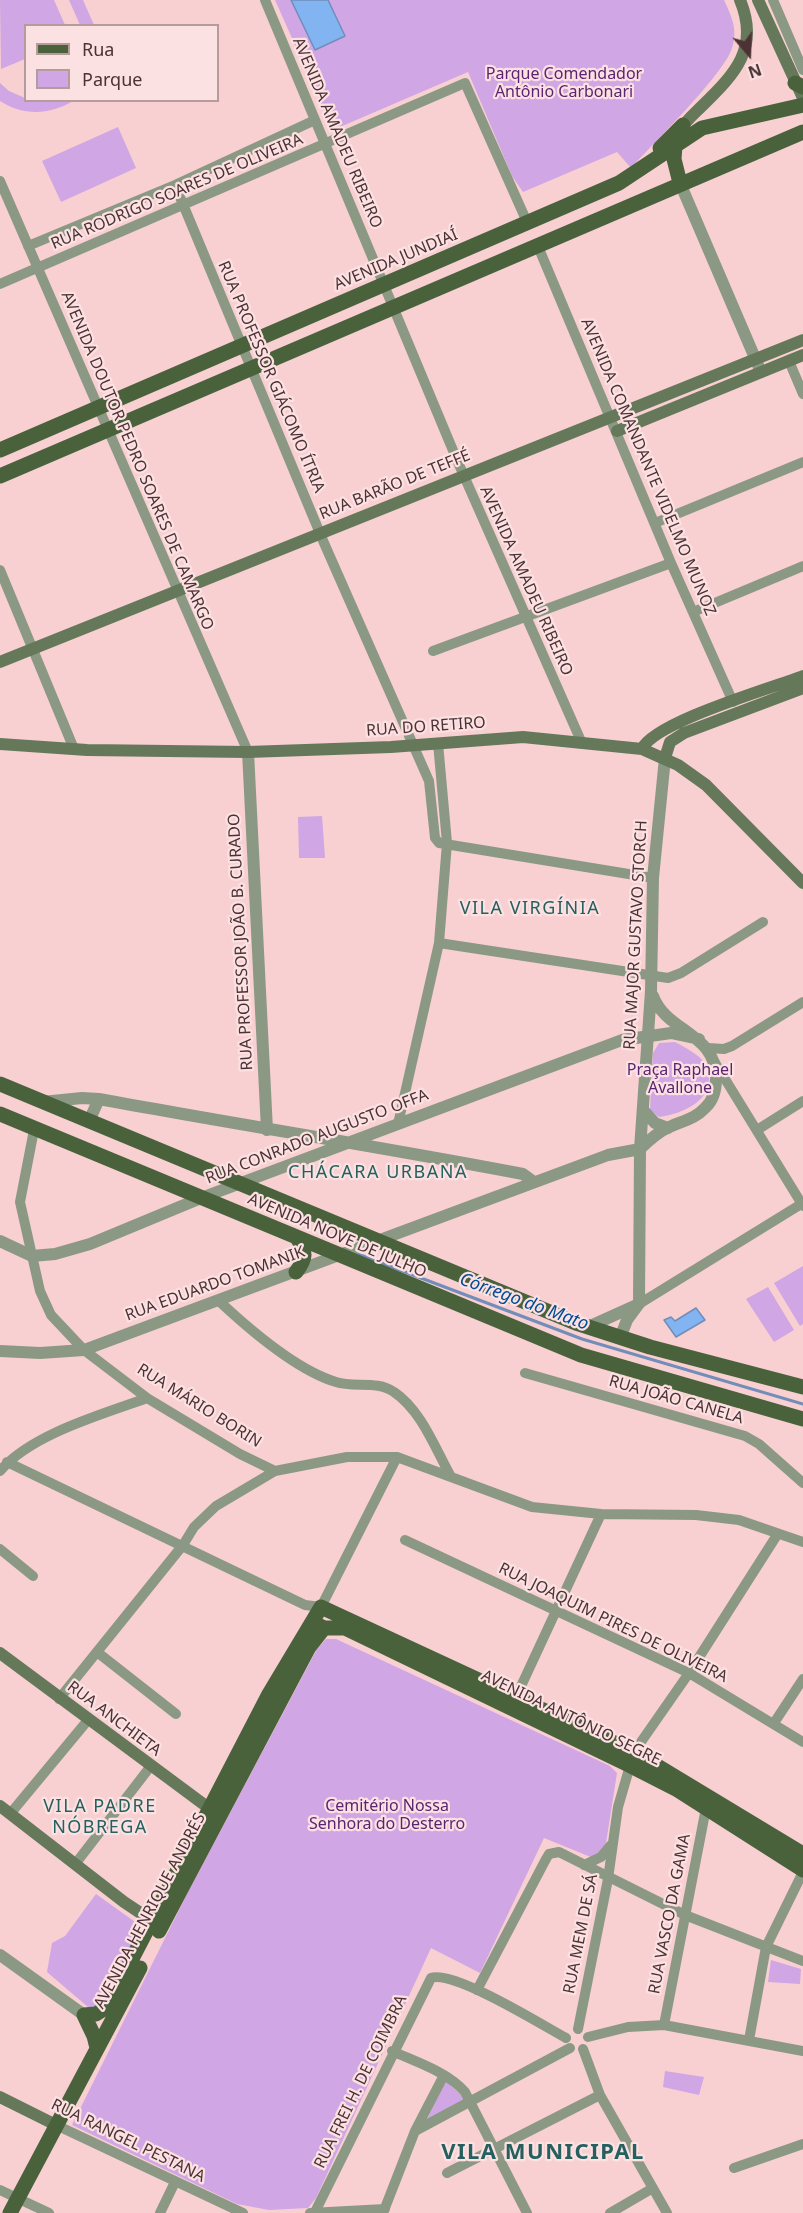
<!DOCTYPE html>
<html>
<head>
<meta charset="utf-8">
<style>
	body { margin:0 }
	#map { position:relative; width:803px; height:2213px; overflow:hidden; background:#f8d0d2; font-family:"Noto Sans",sans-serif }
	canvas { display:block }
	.legend { position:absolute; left:24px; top:24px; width:195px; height:78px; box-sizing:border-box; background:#fce1e2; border:2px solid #b69b9c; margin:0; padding:8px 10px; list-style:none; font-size:18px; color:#4c3234 }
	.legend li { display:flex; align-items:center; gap:12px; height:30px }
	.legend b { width:30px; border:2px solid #b69b9c }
	.north { position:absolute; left:719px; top:24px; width:60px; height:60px; -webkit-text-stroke:4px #fce1e2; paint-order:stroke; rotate:161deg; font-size:16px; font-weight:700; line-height:24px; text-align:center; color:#4c3234 }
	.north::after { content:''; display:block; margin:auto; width:21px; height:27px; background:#4c3234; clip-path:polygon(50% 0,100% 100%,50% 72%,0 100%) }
</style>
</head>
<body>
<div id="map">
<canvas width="803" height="2213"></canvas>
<ul class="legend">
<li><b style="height:8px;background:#4a623c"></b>Rua</li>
<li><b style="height:16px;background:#d0a6e4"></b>Parque</li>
</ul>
<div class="north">N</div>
</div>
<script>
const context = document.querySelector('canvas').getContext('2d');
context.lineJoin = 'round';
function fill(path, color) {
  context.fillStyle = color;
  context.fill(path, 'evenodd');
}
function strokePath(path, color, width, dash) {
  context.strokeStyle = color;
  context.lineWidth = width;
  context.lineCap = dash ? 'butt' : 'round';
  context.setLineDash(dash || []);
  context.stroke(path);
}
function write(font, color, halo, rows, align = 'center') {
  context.font = font + ' "Noto Sans",sans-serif';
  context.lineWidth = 4.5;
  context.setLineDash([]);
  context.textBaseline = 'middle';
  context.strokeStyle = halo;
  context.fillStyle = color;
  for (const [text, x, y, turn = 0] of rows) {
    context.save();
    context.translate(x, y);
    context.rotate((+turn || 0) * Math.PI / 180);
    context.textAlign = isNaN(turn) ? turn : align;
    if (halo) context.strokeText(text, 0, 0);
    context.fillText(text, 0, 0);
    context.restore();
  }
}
fill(new Path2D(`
	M0,0h54l11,25 -39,1 -1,33 -24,10z
	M69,0h14l11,25h-14z
	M275,0h449c8,17 14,30 8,48 -8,26 -79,96 -101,120l-14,-16 -94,40 -11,-16 -44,-104 -135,58z
	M0,83l9,8 16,7 1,2 47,1c-23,14 -50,15 -73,0z
	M118,127l18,41 -75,34 -19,-41z
	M322,816l3,42h-26l-1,-41z
	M675,1042c11,6 28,14 32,26 11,31 -24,46 -48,49l-9,-7 3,-57 6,-10z
	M803,1266v58l-3,2 -26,-43z
	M768,1287l26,43 -20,12 -28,-43z
	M326,1639h10l274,127 7,7 -14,89 -59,-24 -64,135 -49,-25 -115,250 -8,10 -39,2 -32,-6 -165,-79 114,-229 131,-247z
	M96,1894l42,30 3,6 -46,83 -48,-41 5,-29 13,-7z
	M771,1960l30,9 -1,15 -32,-2z
	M665,2071l39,6 -5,18 -36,-8z
	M446,2081l19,18 -39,22z`), '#d0a6e4');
const water = new Path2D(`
	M291,0h37l17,36 -30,14z
	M696,1308l9,12 -29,17 -12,-17 7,-3 4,4z`);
fill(water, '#82b4f2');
strokePath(water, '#728db9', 1.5);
strokePath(new Path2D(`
	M355,1253l227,86 221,65`), '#728db9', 3);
strokePath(new Path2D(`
	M265,0l192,460 124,281
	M773,0l30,70
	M0,181l248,571
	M175,185l149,358 105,238 6,57 4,5 214,35
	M537,244l134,319 62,139
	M28,246l147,-61 140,-65
	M0,284l465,-201 62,139
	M789,361l14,33
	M655,523l148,-61
	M0,570l74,179
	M693,612l110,-46
	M433,651l238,-88
	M439,943l229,35 13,-5 82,-51
	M708,1048l16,1 8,-3 71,-44
	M714,1061l89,145
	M398,1124l41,-181 8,-100 -9,-100
	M34,1130l-14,72 20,89 11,24 33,35 63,48 93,56 35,17
	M757,1130l46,-29
	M219,1301c31,29 77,69 117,81 18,6 41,-2 58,10 27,18 41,56 56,83
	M639,1304l164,-101
	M525,1373l220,63 14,8 44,39
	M7,1462l298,143 16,2 76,-150
	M0,1471c31,-37 103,-57 147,-73
	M405,1540l284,133 114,69
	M0,1549l33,27
	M97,1652l79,62
	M516,1697l85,-183
	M59,1699l124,-154 11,-18 22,-21 59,-35 72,-14h50l135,50 69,7 95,1 43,5 64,22
	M774,1723l29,-44
	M10,1814l78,-94
	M76,1863l74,-96
	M584,1865l17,-8 10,-12
	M477,1990l69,-131 3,-5 10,-2 126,63 118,46
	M664,2025l42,-217
	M578,2029l30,-150 10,-72 16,-55 55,-79 88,-138
	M588,2037l40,-10 36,-2 139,26
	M749,2040l17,-93 37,-75
	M583,2049l17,46 67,118
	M392,2051c24,11 56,21 73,41l62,121
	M56,2125l187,88
	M415,2131l155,-83
	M734,2168l69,-24
	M447,2173l153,-78
	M0,2190l49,23
	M315,2212l116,-234c23,-8 111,47 135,60
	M160,2213l15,-31
	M310,2213l75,-4
	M383,2213l32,-82 29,-56
	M610,2213l43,-25`), '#8b9984', 10);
strokePath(new Path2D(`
	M680,183l81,189
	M248,752l19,378
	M42,1102l40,-4 17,1c141,26 283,48 424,75l11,8
	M643,1110l12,13 13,5
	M89,1121l10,-22
	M640,1149c8,-8 18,-17 29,-22 13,-6 26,-8 36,-19 8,-7 11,-19 11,-29 1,-46 -50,-47 -63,-83
	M0,1241l32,15 23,-2 35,-10 111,-46 421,-158 49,-7 28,6
	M639,1304l1,-155 11,-158 2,-113 12,-120
	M588,1327l51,-23
	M620,1338l7,-18 11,-15
	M0,1351l40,2 44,-3 524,-195 32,-6
	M0,1955l84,60`), '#8b9984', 12);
strokePath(new Path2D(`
	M758,0l45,98
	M680,131c5,-10 14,-17 22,-25 33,-32 58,-58 38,-106
	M617,431l186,-76
	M0,662l803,-322
	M0,744l87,6 161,2 143,-5 132,-10 119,12 36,16 28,20 97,98
	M642,749c12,-27 130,-61 161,-73
	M665,758l5,-16 14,-9 119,-45
	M0,1653l210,156
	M0,1806l124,96 33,22
	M0,2097l56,28`), '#65795a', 12);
strokePath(new Path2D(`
	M795,83l8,4
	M675,146l-1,13 6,24
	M660,148l23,-23
	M0,450l619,-267 83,-55 101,-23
	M0,476l803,-344
	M0,1084l576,239 74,24 153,40
	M0,1114l581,241 222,64
	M296,1272c10,-13 11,-20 1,-34
	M316,1624l8,4h21l284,137 47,24 127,81
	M159,1931l150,-284 15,-19
	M97,2048l-3,-12 -10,-21 12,-1 11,-7 162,-313 52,-87 313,145 169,102
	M10,2213l130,-245`), '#4a623c', 15);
write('16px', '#5b2472', '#fce1e2', [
	["Parque Comendador",564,74],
	["Antônio Carbonari",564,92],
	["Praça Raphael",680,1070],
	["Avallone",680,1088],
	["Cemitério Nossa",387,1806],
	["Senhora do Desterro",387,1824]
]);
write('16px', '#4c3234', '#fce1e2', [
	["AVENIDA AMADEU RIBEIRO",337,133,67],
	["RUA RODRIGO SOARES DE OLIVEIRA",177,192,-23],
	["AVENIDA JUNDIAÍ",396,260,-23],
	["RUA PROFESSOR GIÁCOMO ÍTRIA",271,377,67],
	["AVENIDA DOUTOR PEDRO SOARES DE CAMARGO",137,461,67],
	["AVENIDA COMANDANTE VIDELMO MUNOZ",648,467,67],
	["RUA BARÃO DE TEFFÉ",395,485,-22],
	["AVENIDA AMADEU RIBEIRO",526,581,66],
	["RUA DO RETIRO",426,727,-4],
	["RUA MAJOR GUSTAVO STORCH",636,935,-87],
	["RUA PROFESSOR JOÃO B. CURADO",241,942,-93],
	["RUA CONRADO AUGUSTO OFFA",317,1137,-21],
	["AVENIDA NOVE DE JULHO",337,1236,23],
	["RUA EDUARDO TOMANIK",215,1284,-20],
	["RUA JOÃO CANELA",676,1400,16],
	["RUA MÁRIO BORIN",199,1406,32],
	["RUA JOAQUIM PIRES DE OLIVEIRA",613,1623,26],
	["AVENIDA ANTÔNIO SEGRE",571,1718,26],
	["RUA ANCHIETA",114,1719,37],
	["AVENIDA HENRIQUE ANDRÉS",150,1911,-62],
	["RUA VASCO DA GAMA",670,1914,-79],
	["RUA MEM DE SÁ",581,1934,-79],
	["RUA FREI H. DE COIMBRA",361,2082,-64],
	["RUA RANGEL PESTANA",128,2141,26]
]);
context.letterSpacing = '1.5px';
write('18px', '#25605f', '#fce1e2', [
	["VILA VIRGÍNIA",530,909],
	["CHÁCARA URBANA",378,1173],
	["VILA PADRE",100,1807],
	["NÓBREGA",100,1828]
]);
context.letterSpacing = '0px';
write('italic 18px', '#024d95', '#fce1e2', [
	["Córrego do Mato",524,1302,20]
]);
context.letterSpacing = '1.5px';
write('bold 22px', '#25605f', '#fce1e2', [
	["VILA MUNICIPAL",543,2153]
]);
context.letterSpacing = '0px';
</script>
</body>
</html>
